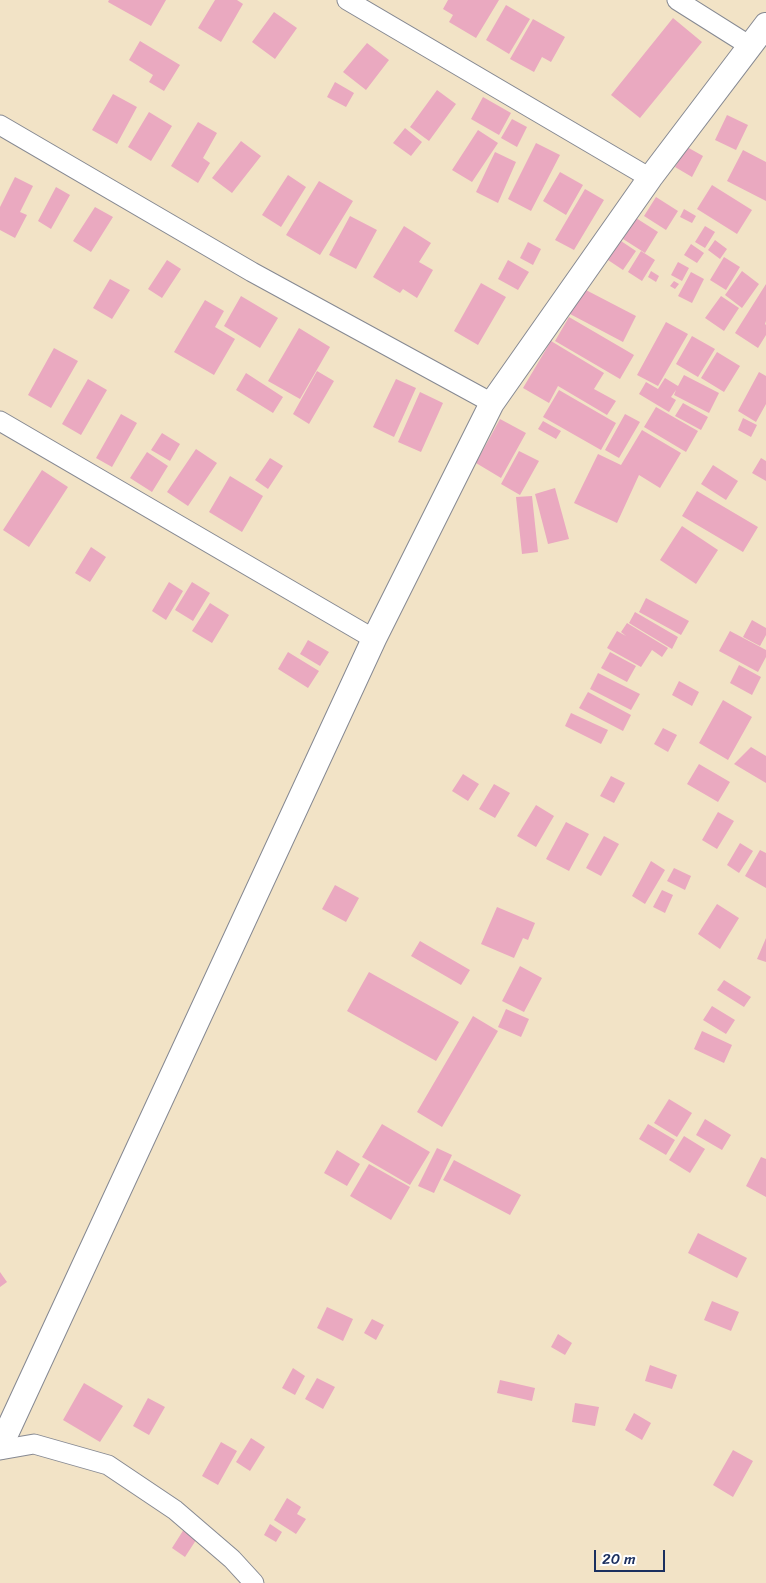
<!DOCTYPE html>
<html>
<head>
<meta charset="utf-8">
<style>
	body { margin:0 }
	#map { position:relative; width:766px; height:1583px; overflow:hidden; background:#f2e3c6; font-family:Sriracha,sans-serif }
	canvas { display:block }
	.scale { position:absolute; left:594px; top:1550px; width:71px; height:22px; box-sizing:border-box; border:2px solid #1b2f5e; border-top:0; padding-left:6px; font-size:15px; line-height:18px; white-space:nowrap; color:#1b2f5e; -webkit-text-stroke:4px #fff; paint-order:stroke }
</style>
</head>
<body>
<div id="map">
<canvas width="766" height="1583"></canvas>
<div class="scale">20 m</div>
</div>
<script>
const context = document.querySelector('canvas').getContext('2d');
context.lineJoin = 'round';
function fill(path, color) {
  context.fillStyle = color;
  context.fill(path, 'evenodd');
}
function strokePath(path, color, width, dash) {
  context.strokeStyle = color;
  context.lineWidth = width;
  context.lineCap = dash ? 'butt' : 'round';
  context.setLineDash(dash || []);
  context.stroke(path);
}
fill(new Path2D(`
	M109,0h57l-15,26 -43,-24z
	M215,0h22l6,4 -22,38 -23,-14z
	M448,0h51l-23,38 -27,-16 4,-7 -10,-6z
	M506,5l24,14 -21,35 -23,-14z
	M274,12l23,16 -22,31 -23,-17z
	M673,18l29,24 -62,76 -29,-23z
	M533,19l32,18 -14,25 -9,-5 -8,15 -24,-13z
	M140,41l40,24 -16,26 -15,-9 4,-7 -24,-15z
	M367,43l22,17 -23,30 -23,-18z
	M335,82l19,11 -8,14 -19,-10z
	M437,90l19,14 -27,37 -19,-14z
	M113,94l24,13 -20,37 -25,-14z
	M483,97l28,16 -12,22 -28,-16z
	M149,112l23,14 -21,35 -23,-14z
	M727,115l21,10 -12,25 -21,-10z
	M512,119l15,8 -10,20 -16,-9z
	M198,122l19,11 -14,25 7,5 -12,20 -27,-17z
	M405,128l17,14 -11,14 -18,-13z
	M478,130l20,13 -26,39 -20,-12z
	M241,141l20,15 -29,37 -20,-15z
	M536,143l24,12 -29,56 -23,-12z
	M687,147l16,9 -11,21 -17,-10z
	M743,150l23,12v39l-39,-20z
	M495,152l21,10 -18,41 -22,-11z
	M560,172l23,13 -17,30 -23,-14z
	M288,175l18,12 -25,40 -19,-12z
	M15,177l18,9 -13,26 7,3 -12,23 -15,-8v-23z
	M319,181l34,20 -33,54 -34,-20z
	M712,185l40,25 -15,24 -40,-25z
	M56,187l14,8 -19,34 -13,-8z
	M585,189l19,11 -30,50 -19,-10z
	M656,197l22,14 -12,19 -22,-14z
	M95,207l18,10 -22,35 -18,-11z
	M684,209l12,7 -4,7 -12,-6z
	M350,216l27,14 -21,39 -27,-14z
	M636,218l22,14 -13,21 -22,-14z
	M404,226l27,17 -12,19 14,8 -16,28 -14,-9 -3,4 -27,-16z
	M705,226l10,6 -10,16 -10,-6z
	M715,240l12,9 -7,10 -12,-9z
	M621,241l15,10 -13,19 -15,-10z
	M528,242l13,7 -8,16 -13,-7z
	M691,244l13,9 -7,10 -13,-8z
	M641,251l14,9 -13,21 -14,-9z
	M724,257l16,10 -14,23 -16,-10z
	M167,260l14,9 -19,29 -14,-9z
	M508,260l21,12 -11,18 -20,-11z
	M678,262l11,6 -7,13 -11,-6z
	M651,271l8,5 -3,6 -8,-5z
	M742,271l17,13 -17,24 -17,-13z
	M691,272l13,7 -12,24 -14,-7z
	M110,279l20,11 -18,29 -19,-11z
	M674,281l5,3 -4,5 -5,-3z
	M481,283l25,14 -28,48 -24,-14z
	M766,284v37l-1,3 1,1v10l-8,13 -23,-15z
	M584,289l52,27 -13,26 -53,-28z
	M241,296l37,22 -18,30 -36,-22z
	M721,296l18,12 -15,23 -19,-13z
	M205,300l19,11 -9,16 20,12 -21,36 -40,-23z
	M569,317l65,38 -14,24 -65,-38z
	M666,322l22,12 -30,52 -21,-11z
	M299,328l31,19 -30,52 -32,-18z
	M692,336l23,13 -17,28 -22,-13z
	M551,341l53,32 -10,16 22,12 -9,14 -49,-29 -9,17 -26,-15z
	M54,348l24,13 -27,47 -23,-13z
	M717,352l23,14 -16,26 -23,-14z
	M317,371l17,10 -25,43 -16,-10z
	M759,372l7,4v28l-10,18 -18,-11z
	M246,373l37,24 -10,16 -37,-23z
	M684,375l35,18 -10,20 -35,-18 2,-5 -5,7 5,3 -7,12 -30,-18 7,-12 12,7 7,-11 13,8z
	M88,379l19,11 -26,45 -19,-11z
	M396,379l20,9 -22,49 -21,-10z
	M559,390l57,33 -15,27 -58,-33z
	M420,392l23,11 -22,49 -23,-10z
	M683,403l25,14 -7,13 -26,-14z
	M656,407l42,24 -12,21 -42,-25z
	M121,414l16,9 -25,44 -16,-9z
	M625,414l15,8 -21,36 -14,-8z
	M743,418l14,7 -6,12 -13,-7z
	M500,419l26,14 -25,45 -25,-15z
	M543,421l18,10 -5,8 -18,-10z
	M642,430l39,23 -21,35 -21,-13 -22,48 -43,-20 24,-49 23,11z
	M162,433l18,11 -10,17 -19,-11z
	M196,449l21,14 -29,43 -21,-14z
	M519,451l20,10 -19,34 -19,-11z
	M147,452l21,14 -16,26 -22,-14z
	M270,458l13,8 -15,23 -13,-9z
	M761,458l5,3v20l-14,-8z
	M713,465l25,16 -12,19 -25,-16z
	M42,470l26,17 -39,60 -26,-17z
	M230,476l33,20 -21,36 -33,-20z
	M555,488l14,51 -21,5 -13,-50z
	M697,491l61,36 -15,25 -61,-36z
	M532,496l6,56 -16,2 -6,-57z
	M682,526l36,24 -22,34 -36,-24z
	M91,547l15,10 -16,25 -15,-9z
	M169,582l14,9 -17,29 -14,-9z
	M192,582l18,11 -17,28 -18,-11z
	M646,598l43,23 -8,14 -42,-23z
	M210,603l19,12 -17,28 -20,-12z
	M635,612l43,25 -6,12 -43,-26z
	M752,620l14,8v7l-6,11 -17,-9z
	M627,623l41,25 -6,9 -10,-7 -11,17 -34,-19 10,-17 9,5 -5,-4z
	M730,631l36,19v7l-8,15 -39,-21z
	M308,640l21,12 -9,14 -20,-12z
	M288,652l31,19 -11,17 -30,-19z
	M610,652l26,14 -9,16 -26,-14z
	M739,665l22,12 -9,18 -22,-12z
	M598,673l42,21 -9,16 -41,-21z
	M679,681l20,11 -7,14 -20,-11z
	M588,692l43,23 -8,16 -44,-23z
	M723,700l29,17 -24,43 -29,-17z
	M571,713l37,17 -7,14 -36,-18z
	M663,728l14,7 -9,17 -14,-8z
	M751,747l15,9v27l-32,-19z
	M699,764l31,18 -12,20 -31,-18z
	M463,774l16,10 -11,17 -16,-10z
	M611,776l14,7 -11,20 -14,-7z
	M494,784l16,9 -15,25 -16,-9z
	M536,805l18,11 -18,31 -19,-11z
	M718,812l16,9 -17,28 -15,-9z
	M566,822l23,12 -20,37 -23,-12z
	M604,836l15,8 -18,32 -15,-8z
	M740,843l13,8 -14,22 -12,-8z
	M760,850l6,3v35l-21,-12z
	M651,861l14,9 -20,34 -13,-8z
	M674,868l17,8 -6,14 -18,-9z
	M335,885l24,13 -13,24 -24,-13z
	M662,890l11,5 -8,18 -12,-6z
	M717,904l22,14 -19,31 -22,-15z
	M497,907l38,16 -7,17 -5,-2 -9,20 -33,-14z
	M766,938v24l-9,-3z
	M420,941l50,29 -9,15 -50,-29z
	M520,966l22,12 -18,34 -22,-11z
	M369,972l90,50 -23,39 -89,-50z
	M724,980l27,17 -7,10 -27,-17z
	M712,1006l23,14 -9,14 -23,-14z
	M506,1009l23,10 -8,18 -23,-10z
	M473,1016l25,15 -56,96 -25,-15z
	M702,1031l30,14 -8,18 -30,-14z
	M669,1099l23,14 -15,24 -23,-14z
	M705,1119l26,16 -9,15 -26,-15z
	M382,1124l48,28 -20,33 -48,-28z
	M648,1124l27,16 -9,15 -27,-16z
	M684,1136l21,13 -15,24 -21,-13z
	M437,1148l15,7 -18,38 -16,-7z
	M337,1150l23,14 -13,22 -23,-13z
	M761,1157l5,2v38l-20,-11z
	M454,1160l67,35 -11,20 -67,-35z
	M369,1164l41,23 -19,33 -41,-24z
	M698,1233l49,25 -10,20 -49,-25z
	M0,1272l7,10 -7,5z
	M712,1301l27,11 -8,19 -27,-11z
	M327,1307l26,12 -10,22 -26,-13z
	M372,1319l12,6 -8,15 -12,-7z
	M558,1334l14,9 -7,12 -14,-8z
	M650,1365l27,10 -5,14 -27,-8z
	M293,1368l12,8 -10,19 -13,-7z
	M317,1378l18,9 -12,22 -18,-10z
	M500,1380l35,8 -3,13 -35,-8z
	M84,1383l39,23 -23,36 -37,-22z
	M148,1398l17,9 -16,28 -16,-9z
	M575,1403l24,4 -4,19 -23,-4z
	M634,1413l17,10 -9,17 -17,-10z
	M251,1438l14,9 -15,24 -14,-9z
	M221,1442l16,9 -19,34 -16,-9z
	M733,1450l20,11 -20,36 -20,-12z
	M287,1498l14,9 -4,7 9,5 -10,15 -22,-14z
	M270,1524l12,8 -6,10 -12,-7z
	M186,1526l14,8 -15,23 -13,-9z`), '#eaa9c0');
const minor = new Path2D(`
	M347,0l303,178
	M677,0l73,46
	M0,125l252,147 240,131
	M0,421l374,218
	M0,1450l34,-6 74,21 67,45 57,49 22,24`);
const tertiary = new Path2D(`
	M0,1447l374,-808 118,-236 158,-225 116,-153`);
strokePath(minor, '#868992', 21);
strokePath(tertiary, '#868992', 26);
strokePath(minor, '#fff', 19);
strokePath(tertiary, '#fff', 24);
</script>
</body>
</html>
